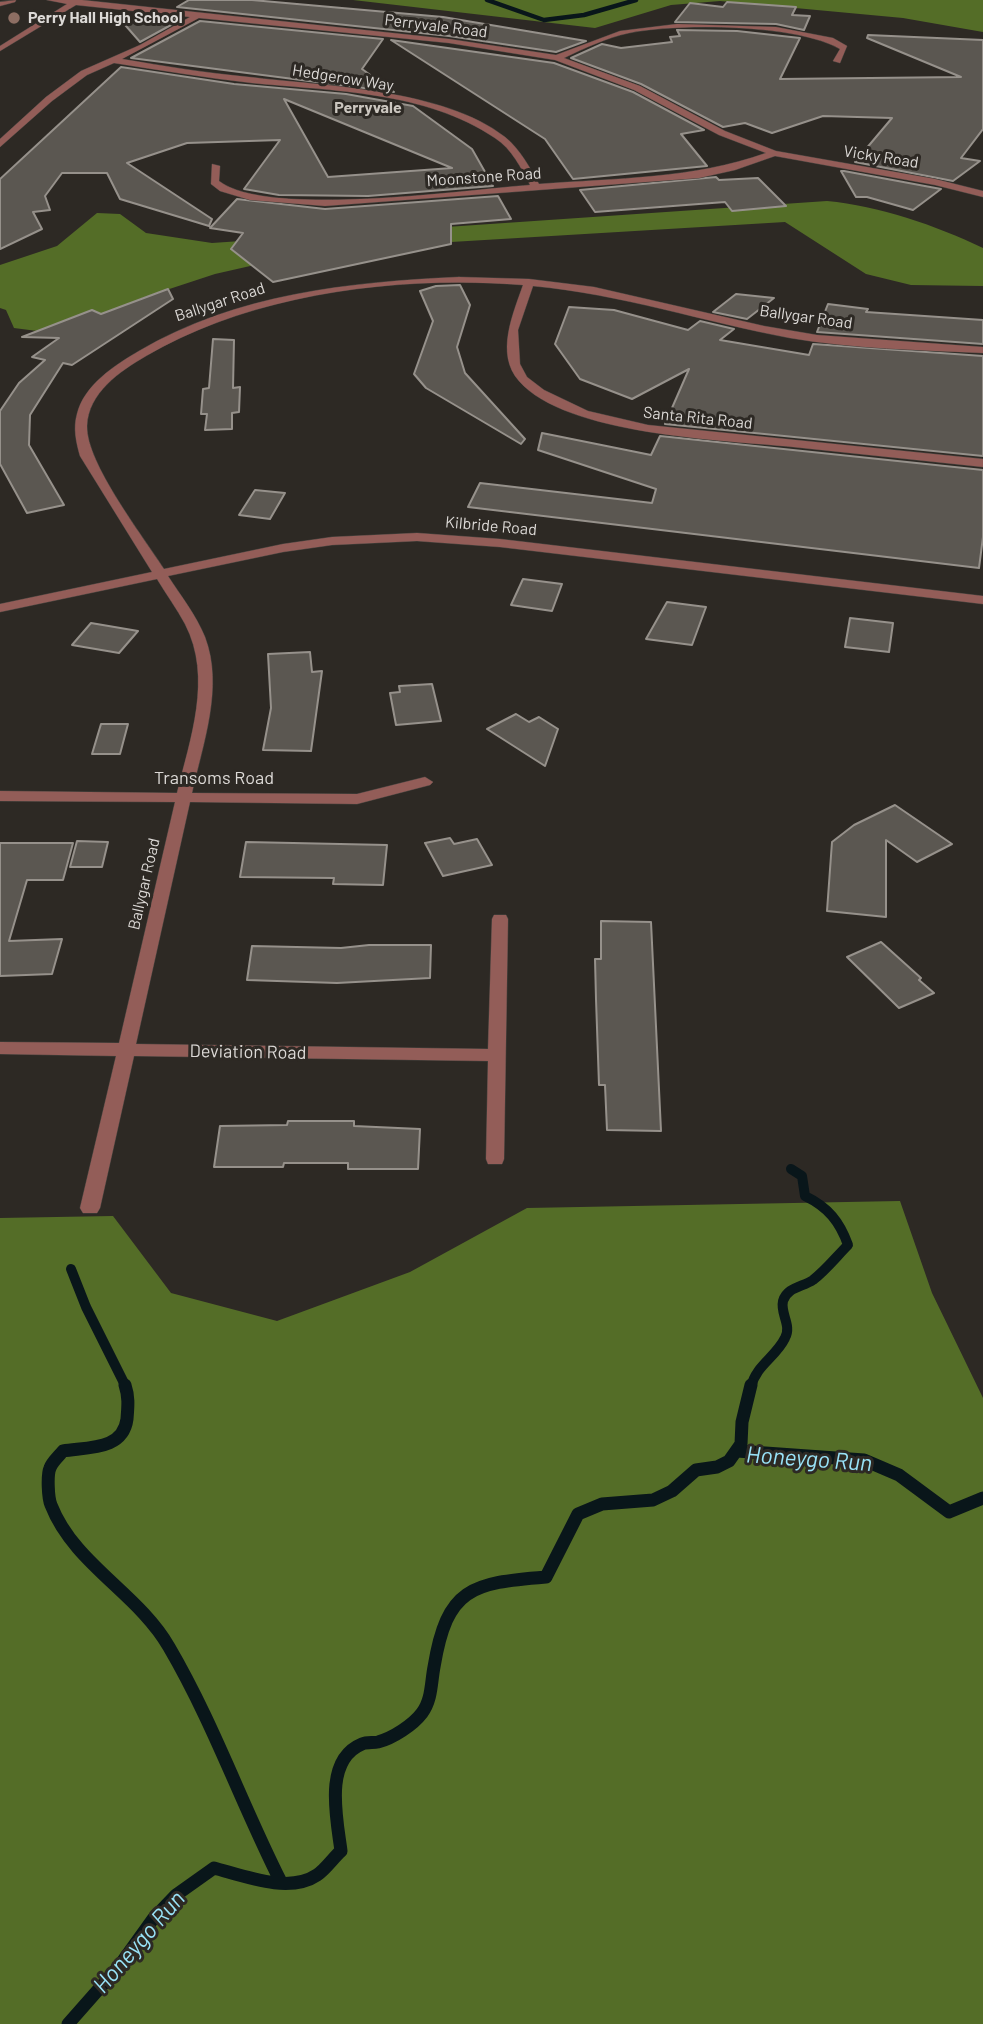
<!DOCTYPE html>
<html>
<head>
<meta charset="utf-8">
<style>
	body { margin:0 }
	canvas { display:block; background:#2d2924 }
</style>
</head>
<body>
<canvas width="983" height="2024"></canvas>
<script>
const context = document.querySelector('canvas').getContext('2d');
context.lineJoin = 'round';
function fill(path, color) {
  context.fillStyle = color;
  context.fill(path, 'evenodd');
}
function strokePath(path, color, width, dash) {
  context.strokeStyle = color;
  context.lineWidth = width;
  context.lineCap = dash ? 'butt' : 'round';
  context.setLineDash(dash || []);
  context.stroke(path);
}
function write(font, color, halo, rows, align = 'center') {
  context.font = font + ' Barlow,sans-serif';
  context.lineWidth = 6;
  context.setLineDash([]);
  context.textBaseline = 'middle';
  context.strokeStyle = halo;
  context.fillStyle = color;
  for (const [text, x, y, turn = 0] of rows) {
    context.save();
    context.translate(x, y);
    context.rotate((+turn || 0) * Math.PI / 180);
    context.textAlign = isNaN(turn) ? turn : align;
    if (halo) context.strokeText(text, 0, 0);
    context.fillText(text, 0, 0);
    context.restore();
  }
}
fill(new Path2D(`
	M353,0h630v32l-80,-14 -183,-17 -49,4 -76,23z
	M827,201c52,5 108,24 156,47v38l-72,-1 -45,-11 -81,-52 -384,23 -120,14 -66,15 -73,24 -46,20 -51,14 -31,-4 -8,-18 -6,-2v-43l57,-19 40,-33 23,1 26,19 66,10z
	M900,1201l32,92 51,105v626h-983v-806l113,-2 58,77 106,28 133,-49 117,-64z`), '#546d27');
strokePath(new Path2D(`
	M487,0l57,20 40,-5 52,-15`), '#09161a', 4.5);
strokePath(new Path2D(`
	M71,1269l15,38 40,80
	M751,1387c5,-22 25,-30 34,-49 7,-13 -5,-24 -2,-37 4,-14 20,-14 30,-21 13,-10 24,-24 35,-35 -8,-23 -20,-38 -43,-49l-3,-20 -11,-7`), '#09161a', 10);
strokePath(new Path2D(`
	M125,1385c4,12 3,21 2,34 -4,31 -38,28 -64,32 -4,5 -11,11 -13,17 -3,7 -2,30 1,37 23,59 87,88 118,142 44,75 73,158 112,235
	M737,1451l127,9 35,15 50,37 34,-14
	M68,2024l52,-59 33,-46 23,-24 38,-27c30,8 75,26 103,7 9,-6 16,-17 24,-24 -4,-32 -18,-91 21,-107 5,-2 11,-1 16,-2 15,-4 35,-17 44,-29 10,-13 9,-31 12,-46 13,-79 37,-84 112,-90l32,-63 24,-10 51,-4 19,-9 24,-21 21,-3 12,-6 12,-17 1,-22 9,-37`), '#09161a', 13);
const building = new Path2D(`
	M189,0h63l191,17 143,24 -30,11 -107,-16 -272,-29z
	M727,2l69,5 -4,8 18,1 -6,14 -28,-6 -101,-2 15,-19 33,4z
	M163,17l19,2 -42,23 -21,-24 37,4z
	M200,21l183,18 -21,30 32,23 -263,-34z
	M677,30l60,1 63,7 -20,41 181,-2 -94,-39 1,-3 115,5v89l-22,29 19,3 -27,20 -98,-19 37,-44 -69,-2 -51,17 -27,-10 -22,4 -82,-43 -70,-26 31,-14 19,4 51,-6 -2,-5 10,-1z
	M391,40l163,23 79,29 71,38 -23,4 26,32 -134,13 -28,-40z
	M121,67l113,17 112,10 67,12 59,43 21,37 -125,10 -89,-1 -35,-6 36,-49 -93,3 -60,20 85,56 -3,7 -89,-27 -13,-26h-45l-17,23 5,14 -17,2 9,17 -42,20v-70zM284,99l168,69 -124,9z
	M841,171h3l97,18 -28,21 -46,-13h-11z
	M716,177l3,3 39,-2 28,28 -54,5 -7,-9 -130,10 -15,-22z
	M498,196l13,23 -60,5v20l-178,38 -42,-33 12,-16 -33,-5 27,-29 88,10z
	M460,285l10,20 -13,42 8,26 60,66 -4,5 -95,-56 -12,-14 19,-53 -13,-30 16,-5z
	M168,289l5,10 -101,66 -9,-2 -33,52 -1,30 35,60 -37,8 -27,-49v-53l19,-28 26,-23 -13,-3 27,-19 -37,-1 70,-27 9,4z
	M736,294l38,4 -27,21 -34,-7z
	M828,304l40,5 -2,3 117,8v24l-166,-12z
	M569,307l45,3 74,20 12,-9 34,8 -14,11 89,15 4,-11 170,12v100l-318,-32 24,-55 -57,30 -52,-20 -25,-35z
	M213,339l21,1 -1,48 7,-1 -1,25 -7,1v16l-27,1 2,-16h-6l2,-25 6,-1z
	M542,433l109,22 9,-19 323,34v67l-4,31 -511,-61 12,-24 172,20 4,-14 -118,-39z
	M255,490l30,3 -15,26 -31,-4z
	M523,579l39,5 -10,27 -41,-6z
	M667,602l39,5 -14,38 -46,-6z
	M850,618l43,5 -4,29 -44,-5z
	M91,623l47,8 -19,22 -47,-8z
	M310,652l2,20 10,-1 -11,80 -48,-1 8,-42 -3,-54z
	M432,684l9,37 -45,4 -6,-32 10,-1 -1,-6z
	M516,714l13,8 10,-5 19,12 -13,37 -58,-37z
	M101,724h27l-8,30h-28z
	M895,805l57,39 -35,18 -31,-22v77l-59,-6 5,-69 22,-17z
	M450,838l4,6 23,-5 15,26 -49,11 -18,-33z
	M77,841l31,1 -6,25h-32z
	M246,842l141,3 -4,40 -50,-1 1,-6 -94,-1z
	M0,843h73l-10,37h-36l-18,61 53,-2 -10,35 -52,2z
	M601,921l50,1 10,209 -54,-1 -2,-45h-6l-3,-86 -1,-40h6z
	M881,942l40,36 -2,2 15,13 -35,15 -52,-51z
	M369,945h62l-1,33 -93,5 -90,-3 5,-34 89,2z
	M288,1121h66v5l66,3 -2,40h-70v-6h-64l-1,4h-69l6,-41 67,-1z`);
fill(building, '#5b5751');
strokePath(building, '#96918b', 2);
const minor = new Path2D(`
	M16,0l-1,2 -15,4v-4z
	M47,0h35l367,39 107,16 64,-24 57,-7 99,3 57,11 14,8 -7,17 -7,-2 7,-12c-43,-25 -162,-26 -211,-16 -23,5 -44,15 -65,25l76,28 85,45 51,20 159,28 48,12v6l-48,-12 -160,-29 -40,14 -36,8 -374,28 -75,-6 -30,-9 -9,-7 1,-20 8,2 -1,15c48,37 245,9 311,4 -9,-17 -18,-36 -35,-47 -69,-47 -163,-47 -243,-55 -46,-5 -92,-13 -138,-20l-27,12 -35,26 -52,46v-8l46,-42 35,-26 59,-26 50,-28 -114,-12 -76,46v-5l67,-42zM199,18l250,25 106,17 79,30 85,45 47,18c-73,26 -150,25 -227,31 -9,-16 -19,-35 -34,-47 -61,-48 -181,-51 -256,-60 -43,-4 -85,-11 -127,-18z
	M459,277l70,2 65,8 170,39 53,9 166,12v6c-64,-3 -129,-4 -193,-15 -86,-16 -169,-44 -257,-52l-15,44 2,34 7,13 17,13 44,21 60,14 335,34v8c-63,-7 -127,-13 -190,-20 -70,-7 -227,-12 -274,-66 -24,-27 -6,-67 4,-96 -123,-10 -270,8 -377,71 -26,15 -58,37 -59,70 -1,37 56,110 77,143l119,-25 49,-7 85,-4 83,6 483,57v8l-483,-57 -83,-6 -85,4 -49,7 -115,24c13,20 28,39 37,61 19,50 -2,106 -13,156l165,1 68,-17 8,5 -3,3 -73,19 -167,-2 -54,242 352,5 4,-130 2,-4h12l2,4 -4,240 -2,5h-14l-2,-5 2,-98 -354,-5 -34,152 -3,5h-14l-3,-5 36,-152 -116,-2v-12l119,1 56,-241 -175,-1v-10l177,2c13,-54 36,-115 8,-169 -8,-15 -19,-30 -28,-45l-157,33v-8l152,-32 -72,-116c-4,-14 -7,-28 -3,-42 7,-29 38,-49 62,-63 97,-57 210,-69 320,-74z`);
strokePath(minor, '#494540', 1);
fill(minor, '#935d58');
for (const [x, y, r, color] of [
	[14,18,7,"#8d6e63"]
]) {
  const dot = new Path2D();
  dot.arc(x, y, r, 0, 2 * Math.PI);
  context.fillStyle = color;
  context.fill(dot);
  strokePath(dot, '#2d2924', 2.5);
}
write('bold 16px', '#dcd9d6', '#2d2924', [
	["Perry Hall High School",28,18]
], 'left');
write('16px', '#dcd9d6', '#2d2924', [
	["Perryvale Road",436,26,7],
	["Hedgerow Way",343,78,9],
	["Vicky Road",881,157,9],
	["Moonstone Road",484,177,-4],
	["Ballygar Road",220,302,-18],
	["Ballygar Road",806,317,8],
	["Santa Rita Road",698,418,6],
	["Kilbride Road",491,526,5],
	["Ballygar Road",144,884,-77]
]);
write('bold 16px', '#cbc6bf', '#2d2924', [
	["Perryvale",368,108]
]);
write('18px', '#dcd9d6', '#2d2924', [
	["Transoms Road",214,778],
	["Deviation Road",248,1052,1]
]);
write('italic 23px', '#99e3f8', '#2d2924', [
	["Honeygo Run",809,1459,4],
	["Honeygo Run",139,1942,-49]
]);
</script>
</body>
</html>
